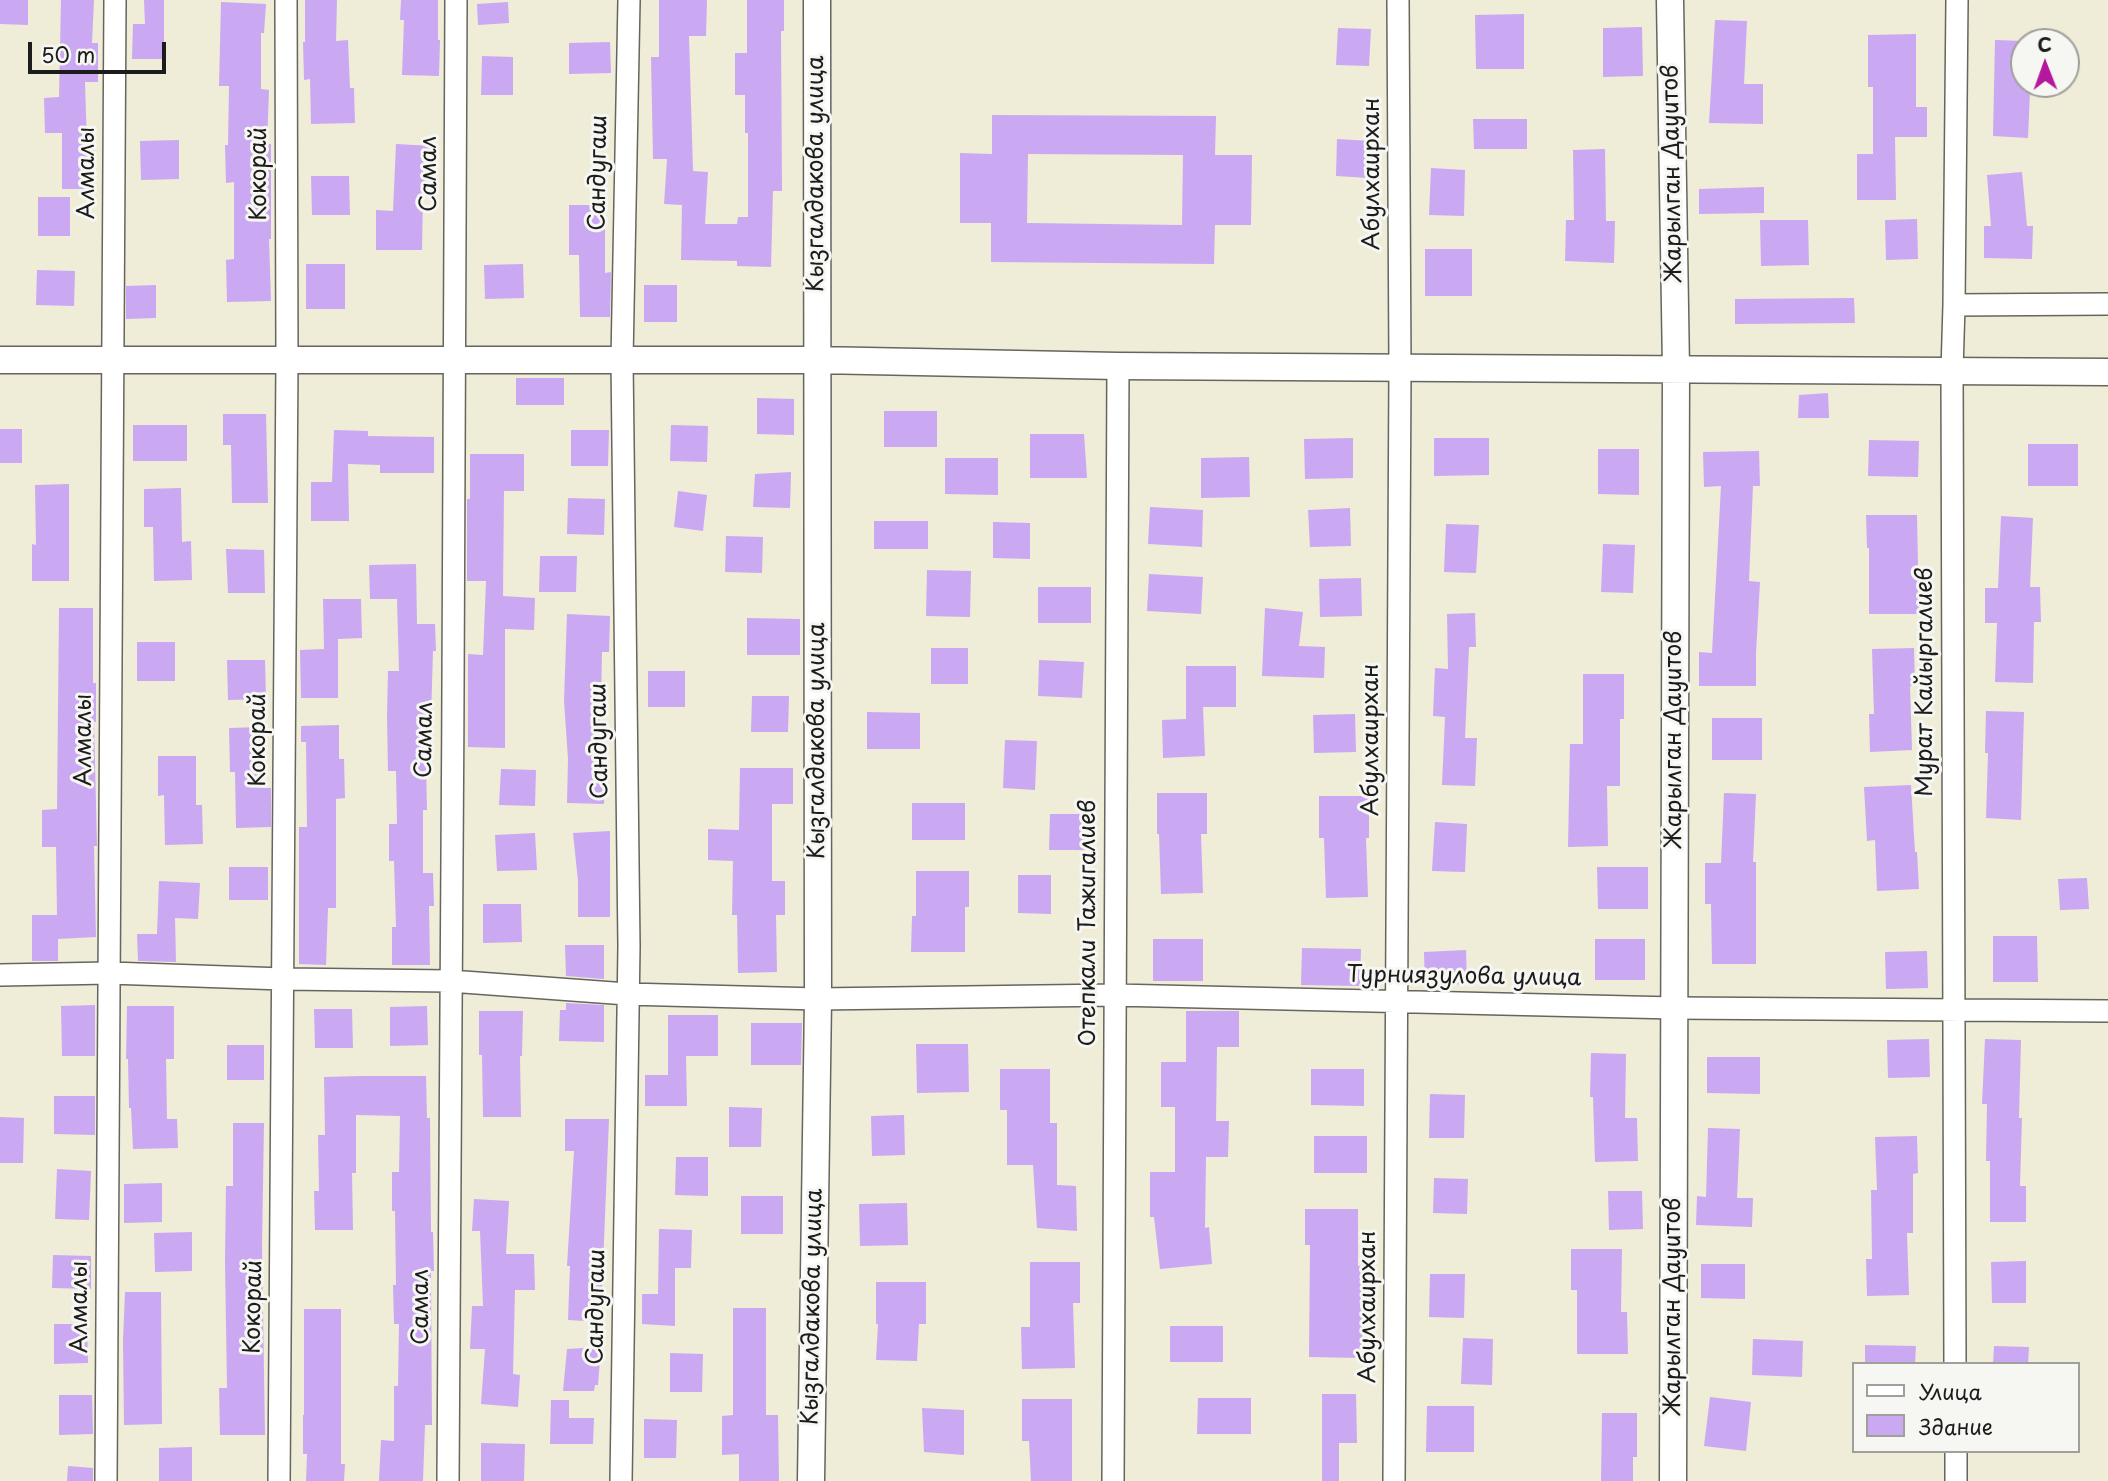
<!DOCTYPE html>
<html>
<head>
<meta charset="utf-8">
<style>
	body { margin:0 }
	#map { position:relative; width:2108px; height:1481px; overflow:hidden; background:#efecd8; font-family:"Playpen Sans",sans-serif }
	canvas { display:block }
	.legend { position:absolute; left:1852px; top:1362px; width:228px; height:91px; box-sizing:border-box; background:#f6f6f2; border:2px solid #9f9f9c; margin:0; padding:9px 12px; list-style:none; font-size:21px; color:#1c1c1c }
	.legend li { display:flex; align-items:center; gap:14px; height:35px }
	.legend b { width:35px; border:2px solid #9f9f9c }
	.north { position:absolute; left:2010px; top:28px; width:70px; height:70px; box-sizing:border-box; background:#f6f6f2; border:2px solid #9f9f9c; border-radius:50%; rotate:359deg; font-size:19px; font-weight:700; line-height:28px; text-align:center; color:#1c1c1c }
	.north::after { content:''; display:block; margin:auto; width:24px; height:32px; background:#b5179e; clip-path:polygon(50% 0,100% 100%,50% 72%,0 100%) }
	.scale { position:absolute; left:28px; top:42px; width:138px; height:32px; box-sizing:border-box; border:4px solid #1c1c1c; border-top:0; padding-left:9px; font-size:21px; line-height:24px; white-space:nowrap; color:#1c1c1c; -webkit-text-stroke:5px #f6f6f2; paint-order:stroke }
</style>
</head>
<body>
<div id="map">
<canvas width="2108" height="1481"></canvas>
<ul class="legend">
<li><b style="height:9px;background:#fff"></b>Улица</li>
<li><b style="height:19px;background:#caa9f2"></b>Здание</li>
</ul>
<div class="north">С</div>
<div class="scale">50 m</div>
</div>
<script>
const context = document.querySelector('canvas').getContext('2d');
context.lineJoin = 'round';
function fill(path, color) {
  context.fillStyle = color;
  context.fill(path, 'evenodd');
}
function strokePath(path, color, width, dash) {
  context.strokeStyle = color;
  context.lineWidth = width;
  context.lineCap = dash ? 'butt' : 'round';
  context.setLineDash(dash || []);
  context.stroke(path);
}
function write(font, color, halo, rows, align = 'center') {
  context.font = font + ' "Playpen Sans",sans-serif';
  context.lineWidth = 6;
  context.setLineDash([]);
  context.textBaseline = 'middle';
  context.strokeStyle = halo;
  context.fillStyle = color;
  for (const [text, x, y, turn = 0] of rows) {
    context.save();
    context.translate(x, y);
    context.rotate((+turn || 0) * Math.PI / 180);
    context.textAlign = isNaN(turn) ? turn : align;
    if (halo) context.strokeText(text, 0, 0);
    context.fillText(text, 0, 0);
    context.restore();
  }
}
fill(new Path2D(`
	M0,0h28v25l-28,-1z
	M61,0h33l-2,43h6v39h-13l2,63h7v44h-32v-56h-17l-1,-35 15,-1z
	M144,0h20v59h-32l1,-35h12z
	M305,0h32l-1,41 12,-1 2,48h4l1,35 -44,1 -1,-45 -6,1 -1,-38h2z
	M401,0h37v40h2l-1,36 -37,-1 2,-55h-4z
	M659,0h48l-1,36h-17l4,135 15,1 -3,52h32l1,-7h10v-84h-3v-38h-10v-42h12v-53h37v31h-3l1,160h-9l-2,76 -34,-1v-5l-56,-1 1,-55 -18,-1 3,-45h-14l-2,-102h8z
	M221,2l45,2 -2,29h-3v56l8,1 -2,54h4v95h-2l2,62 -44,1 -1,-42 8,-1v-77l-8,1 -1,-38h3l1,-59h-10z
	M508,2l1,21 -31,2 -1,-21z
	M1524,14v55h-48l-1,-54z
	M1715,20l32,1 -3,63h19v40l-54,-1z
	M1642,27l1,49 -40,1v-49z
	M1338,28l33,1 -2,37 -33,-1z
	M1916,34v73h11v30h-32l1,63h-39v-46h16v-67h-5v-52z
	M1995,40l29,1v50h6l-2,47 -35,-2z
	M610,42l1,31 -42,1v-31z
	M482,56l31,1v38h-32z
	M992,115l224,1 -1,39h37l-1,70h-36l-1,39 -223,-2v-39h-31v-70l32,1zM1028,154l155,1 -1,70 -155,-2z
	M1473,119h54v30h-53z
	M1337,139l34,2 -2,37 -33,-2z
	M179,140v39l-38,1 -1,-39z
	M396,144l37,2 -3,51 -7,-1 -1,54h-46v-40l17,1z
	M1605,149l1,72h9l-1,42 -49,-2 1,-41h8l-1,-70z
	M1431,168l34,2 -1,46 -35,-1z
	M2022,172l5,54h6l-1,33 -48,-1v-32h7l-4,-51z
	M311,176h38l1,39h-38z
	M1764,187v26l-65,1v-25z
	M38,197h32v39h-32z
	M569,205h36v68l6,-1 -1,45h-30l-1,-62h-10z
	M1917,219l1,40 -32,1 -1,-40z
	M1760,220h48l1,45 -48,1z
	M1425,249h47v47h-47z
	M306,264h39v45h-39z
	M523,264l1,34 -39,1 -1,-34z
	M37,270l38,1 -1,35 -38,-1z
	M156,285v33l-30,1v-33z
	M644,285h33v37h-33z
	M1854,298l1,25 -120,1v-25z
	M516,378h48v27h-48z
	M1828,393l1,25h-31l1,-23z
	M757,398l37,1v36l-37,-1z
	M884,411h53v36h-53z
	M223,414h43l2,89h-36l-1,-58h-8z
	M133,425h54v36h-54z
	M671,425l37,1 -1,36 -37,-1z
	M0,429h22v34h-22z
	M334,430l34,1v5l66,1v36h-54v-8l-32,-1 1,57h-38v-39h21z
	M571,430h38l-1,36h-37z
	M1030,434h54l3,44h-57z
	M1353,438v40l-48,1 -1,-40z
	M1434,438h55v37l-55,1z
	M1869,440l50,1 -1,36 -50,-1z
	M2028,444h50v42h-50z
	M1598,449h41v46l-41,-1z
	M1759,451l1,35h-7l-4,95 11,1 -4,71v33h-57v-34l13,1 9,-167 -17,1 -1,-35z
	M470,454h54v37h-20l-1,105 32,2 -1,32 -29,-1v119l-37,-1v-93l15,1 3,-74h-19v-82h3z
	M1249,457l1,40 -49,1v-40z
	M945,458h53v37l-53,-1z
	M791,472l-1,36 -37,-1 2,-33z
	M69,484v97h-37v-37l4,1 -1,-60z
	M181,488l1,54 9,-1 1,39 -38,1 -1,-54h-9v-38z
	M678,491l29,4 -4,36 -29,-4z
	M568,498l37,1 -1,36 -37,-1z
	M1150,507l53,3 -1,37 -54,-3z
	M1350,508l1,38 -41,1 -2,-37z
	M1866,515h51l2,99h-50v-66h-2z
	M2001,516l32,2 -3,69h10l1,35h-7l-1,61 -38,-1 2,-59h-12v-35h13z
	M874,521h54v28h-54z
	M993,522l37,1v36l-37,-1z
	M1446,524l33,1 -3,48 -32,-1z
	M726,536l37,1 -1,36 -37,-1z
	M1603,544l32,1 -2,48 -32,-1z
	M226,549l38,1 1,43h-37z
	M540,556h37l-1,36h-37z
	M416,564l1,60h18l1,27h-3l-2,67 -6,-1 2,93h-4v63h10l1,33h-5l1,59h-38v-38h4l-2,-66h-5v-37h8l-1,-53h-8l-1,-55 1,-45h11l-2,-72h-27l-1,-34z
	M927,570l44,1 -1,46 -44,-1z
	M1149,574l54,3 -2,37 -54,-3z
	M1361,578l1,38 -42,1 -1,-38z
	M1038,587h53v36h-53z
	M323,599h38l1,39 -24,1v59h-37l-1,-48 24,-1z
	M59,608h34v75h3v39h-2l3,124h-3l2,91 -38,2v22h-26v-46h25l-1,-68h-14v-37l15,-1z
	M1265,608l38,4 -4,34 26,1 -1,31 -62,-2z
	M1475,613l1,34h-7l-4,91h12l-2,48 -33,-1 3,-68 -12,-1 2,-48 13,1 -1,-55z
	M567,614l43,2 -1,36h-7l-1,49h-2l2,67h4l-1,36 -37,-1 1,-44 -4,-58z
	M747,618l53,1v36h-53z
	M137,642h38v39h-38z
	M931,648h37v36h-37z
	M1914,648l1,37 -5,1 2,64 -42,2 -1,-38h5l-2,-65z
	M227,660h38l1,39 -38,1z
	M1039,660l45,2 -2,36 -44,-2z
	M1186,666h50v41h-33l2,49 -42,2 -1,-38 24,-1z
	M648,671h37v36h-37z
	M1583,674h41v45h-4v67h-13l1,60 -40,1 2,-103h13z
	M752,696h37l-1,36h-37z
	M1986,711l38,1 -3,108 -35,-2 2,-65h-3z
	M867,712l53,1v36h-53z
	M1355,714l1,38 -42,1 -1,-38z
	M1712,718h50v42h-50z
	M339,725v34h5l1,39 -9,1v109h-8l-2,57 -27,-1v-137h8l-1,-85h-5v-16z
	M261,727l1,61h9v39l-35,1 -1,-56h-5l-1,-44z
	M1005,740l32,1 -2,49 -32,-2z
	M158,756h38v49h6l1,39 -38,1 -1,-50 -6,1z
	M740,768h53v36h-21v77h13v34h-9l1,57 -39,1 -1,-58h-5l1,-54 -25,-1v-31l31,1z
	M501,769l35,1 -1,36 -36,-1z
	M1911,785l4,67h2l2,37 -42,2 -2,-51 -8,1 -3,-54z
	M1157,793h50v41h-6l2,59 -42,1 -2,-60h-2z
	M1724,793l32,1 -3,68h3v102h-44l-1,-60h-6v-41h16z
	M1319,796h50v42h-3l2,59 -42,1 -2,-60h-5z
	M912,803h53v37h-53z
	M1050,814h37l-1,36h-37z
	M1435,822l32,2 -2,48 -33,-1z
	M610,831v86h-32v-36l-5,-48z
	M535,833l2,37 -40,1 -2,-36z
	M229,867h39v33h-39z
	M1597,867h51v42h-50z
	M916,871h53v36h-4v45h-54l1,-36h4z
	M1018,875h33v39l-33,-1z
	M2087,878l2,31 -29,1 -2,-31z
	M159,881l41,2 -2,36 -23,-1 1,44 -38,-1 -1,-27h20z
	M483,904h38l1,38 -39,1z
	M1993,936h44l1,46h-45z
	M1153,939h50v42h-50z
	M1595,939h50v41h-50z
	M565,945h39v34l-38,-3z
	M1302,948l59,1 -1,37 -59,-1z
	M1466,950l1,34 -42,2 -1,-34z
	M1927,951l1,37 -42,1 -1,-37z
	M566,1003l38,2v37l-45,-1 1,-31h6z
	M95,1005v51h-33l-1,-50z
	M127,1006h47v53h-8l1,60h10l1,29 -45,1 -2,-41h-2l-1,-49h-2z
	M427,1006l1,39 -38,1v-39z
	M314,1009h38l1,39h-38z
	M479,1011h44l-1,45h-2l1,61h-38l-1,-62h-3z
	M1186,1011h53v36h-22l-1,74h13l-1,36h-22l-1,71 4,-1 3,37 -52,5 -6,-52h-4v-45h25v-65h-14v-45h25z
	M668,1015h50v41h-32l1,50h-42v-31h23z
	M751,1023h51l-1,42h-50z
	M1929,1039l1,38 -42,1 -1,-38z
	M1985,1039l36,1 -2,78h3l-2,68h6v36h-36v-61h-4l1,-57h-5z
	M916,1044h52l1,48 -52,1z
	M227,1045h37v35h-37z
	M1591,1053l35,1 -1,64h12l1,43 -43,1 -2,-65h-3z
	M1707,1057h53v37l-53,-1z
	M1000,1069h50v54h7v62l19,1 1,45 -40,-3 -4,-63h-26v-55h-7z
	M1311,1069h53v37l-53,-1z
	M362,1076h64l1,42h3l1,114h2l1,39h-3l1,154h-7l-2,56h-44l2,-41 13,1v-55h4l1,-62h-5l-1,-39h3l-1,-74h-3v-39h7l1,-56 -44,-1v58h-4l1,57h-38l-1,-39h5l-1,-56h7l-1,-58z
	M1430,1094l35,1 -1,43h-35z
	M54,1096h41v39l-41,-1z
	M729,1107l33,1 -1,39h-32z
	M904,1115l1,40 -33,1 -1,-40z
	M0,1117l24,1 -1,45h-23z
	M565,1119h44l-7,171h2l-2,32 -34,-2 2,-54h-3l7,-115h-9z
	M233,1123h31l-2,124 3,188h-45l-1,-47h8l-2,-127 1,-75h7z
	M1708,1128l32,1 -3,69h16l-1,29 -56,-2 1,-29 9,1z
	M1314,1136h53v37h-53z
	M1917,1136l1,37 -5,1v59h-6l2,62 -42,1 -1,-37h6l-1,-69h6l-2,-53z
	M676,1157h32v39l-33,-1z
	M57,1169l34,2 -2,49 -34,-1z
	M1434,1178l34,1 -1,35 -34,-1z
	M162,1183v39l-38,1v-39z
	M1608,1191h34l1,38 -34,1z
	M741,1196h42v38h-42z
	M474,1199l35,2 -3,53h28l1,36h-20l-2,84 7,1 -2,32 -37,-3 4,-55h-15l2,-43h11l-3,-75h-8z
	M907,1203l1,42 -48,1 -1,-42z
	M1305,1209h53v57h5l-1,92 -53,-1 1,-112h-5z
	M659,1229l33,1 -1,38h-16v58l-33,-2v-30h16z
	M192,1232v39l-37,1 -1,-39z
	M1571,1249h51l-1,63h6l1,42h-51v-64h-6z
	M53,1255l38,1v33l-39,-1z
	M2026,1261v42h-34l-1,-41z
	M1030,1262h50v41h-7l2,65 -53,1 -1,-42h9z
	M1701,1264h44v35l-44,-1z
	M1430,1274h35l-1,44 -35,-1z
	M876,1282h50v42h-7l-2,37 -41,-1 2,-36h-2z
	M125,1292h36l1,132 -38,1 -1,-84z
	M733,1308h33v107h12l1,66h-40v-27l-17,1v-39l11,-1z
	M304,1309h37v155h4l-1,17h-38l1,-27h-4v-39h1z
	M54,1324h33l1,39 -34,1z
	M1170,1326h53v36h-53z
	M1463,1338l30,1 -1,46 -31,-1z
	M1753,1339l50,2 -1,36 -50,-2z
	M1865,1345l51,1 -1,18h-50z
	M1994,1346l35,1 -1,17h-35z
	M601,1347l-3,38h-3l-1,6h-31l4,-42z
	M670,1353l33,1 -1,38h-32z
	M1322,1394h34l1,49h-18v38h-17z
	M59,1395h33l1,39 -34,1z
	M1710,1397l41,5 -5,49 -42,-5z
	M1198,1398h53v36h-54z
	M1022,1399h50v82h-41l-2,-40h-7z
	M551,1400h18v18h25l-1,26h-43z
	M1427,1406h47v46h-48z
	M922,1408l42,2v45l-40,-3z
	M1602,1413h35v44h-4v24h-32z
	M644,1419l33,1 -1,38h-32z
	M481,1443l44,1 -1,37h-43z
	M192,1447v34h-33v-33z
	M68,1466l25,2v13h-26z`), '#caa9f2');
const minor = new Path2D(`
	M1954,305l154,-1
	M0,975l110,-2 173,6 167,2 177,13 191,5 297,-4 559,13 434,3
	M1955,1364l-3,-993 2,-66 3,-305
	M1956,1451v30
	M106,1481l9,-1481
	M279,1481l8,-1121 -1,-360
	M448,1481c2,-494 8,-987 8,-1481
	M621,1481l8,-535 -7,-586 7,-360
	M1113,1481l5,-1115
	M1394,1481l6,-1113 -2,-368`);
const tertiary = new Path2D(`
	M1670,0l6,369 -3,1112
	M0,360h817l301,6 990,6
	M811,1481l7,-482 -1,-999`);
strokePath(minor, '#66655e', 24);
strokePath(tertiary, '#66655e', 29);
strokePath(minor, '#fff', 21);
strokePath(tertiary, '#fff', 26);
write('23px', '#1c1c1c', '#f6f6f2', [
	["Алмалы",88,173,-90],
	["Сандугаш",599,173,-89],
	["Кокорай",260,174,-90],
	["Самал",430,174,-90],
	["Кызгалдакова улица",817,174,-90],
	["Абулхаирхан",1373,174,-90],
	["Жарылган Дауитов",1673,174,-91],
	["Мурат Кайыргалиев",1926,682,-90],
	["Алмалы",85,740,-90],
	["Кокорай",259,740,-90],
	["Самал",425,740,-89],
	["Абулхаирхан",1372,740,-90],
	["Жарылган Дауитов",1675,740,-90],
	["Сандугаш",600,741,-91],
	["Кызгалдакова улица",818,741,-90],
	["Отепкали Тажигалиев",1089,923,-90],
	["Турниязулова улица",1464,977,1],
	["Алмалы",81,1307,-90],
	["Кокорай",254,1307,-89],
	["Самал",422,1307,-90],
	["Сандугаш",597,1307,-89],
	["Кызгалдакова улица",813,1307,-89],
	["Абулхаирхан",1369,1307,-90],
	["Жарылган Дауитов",1674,1307,-90]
]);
</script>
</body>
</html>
